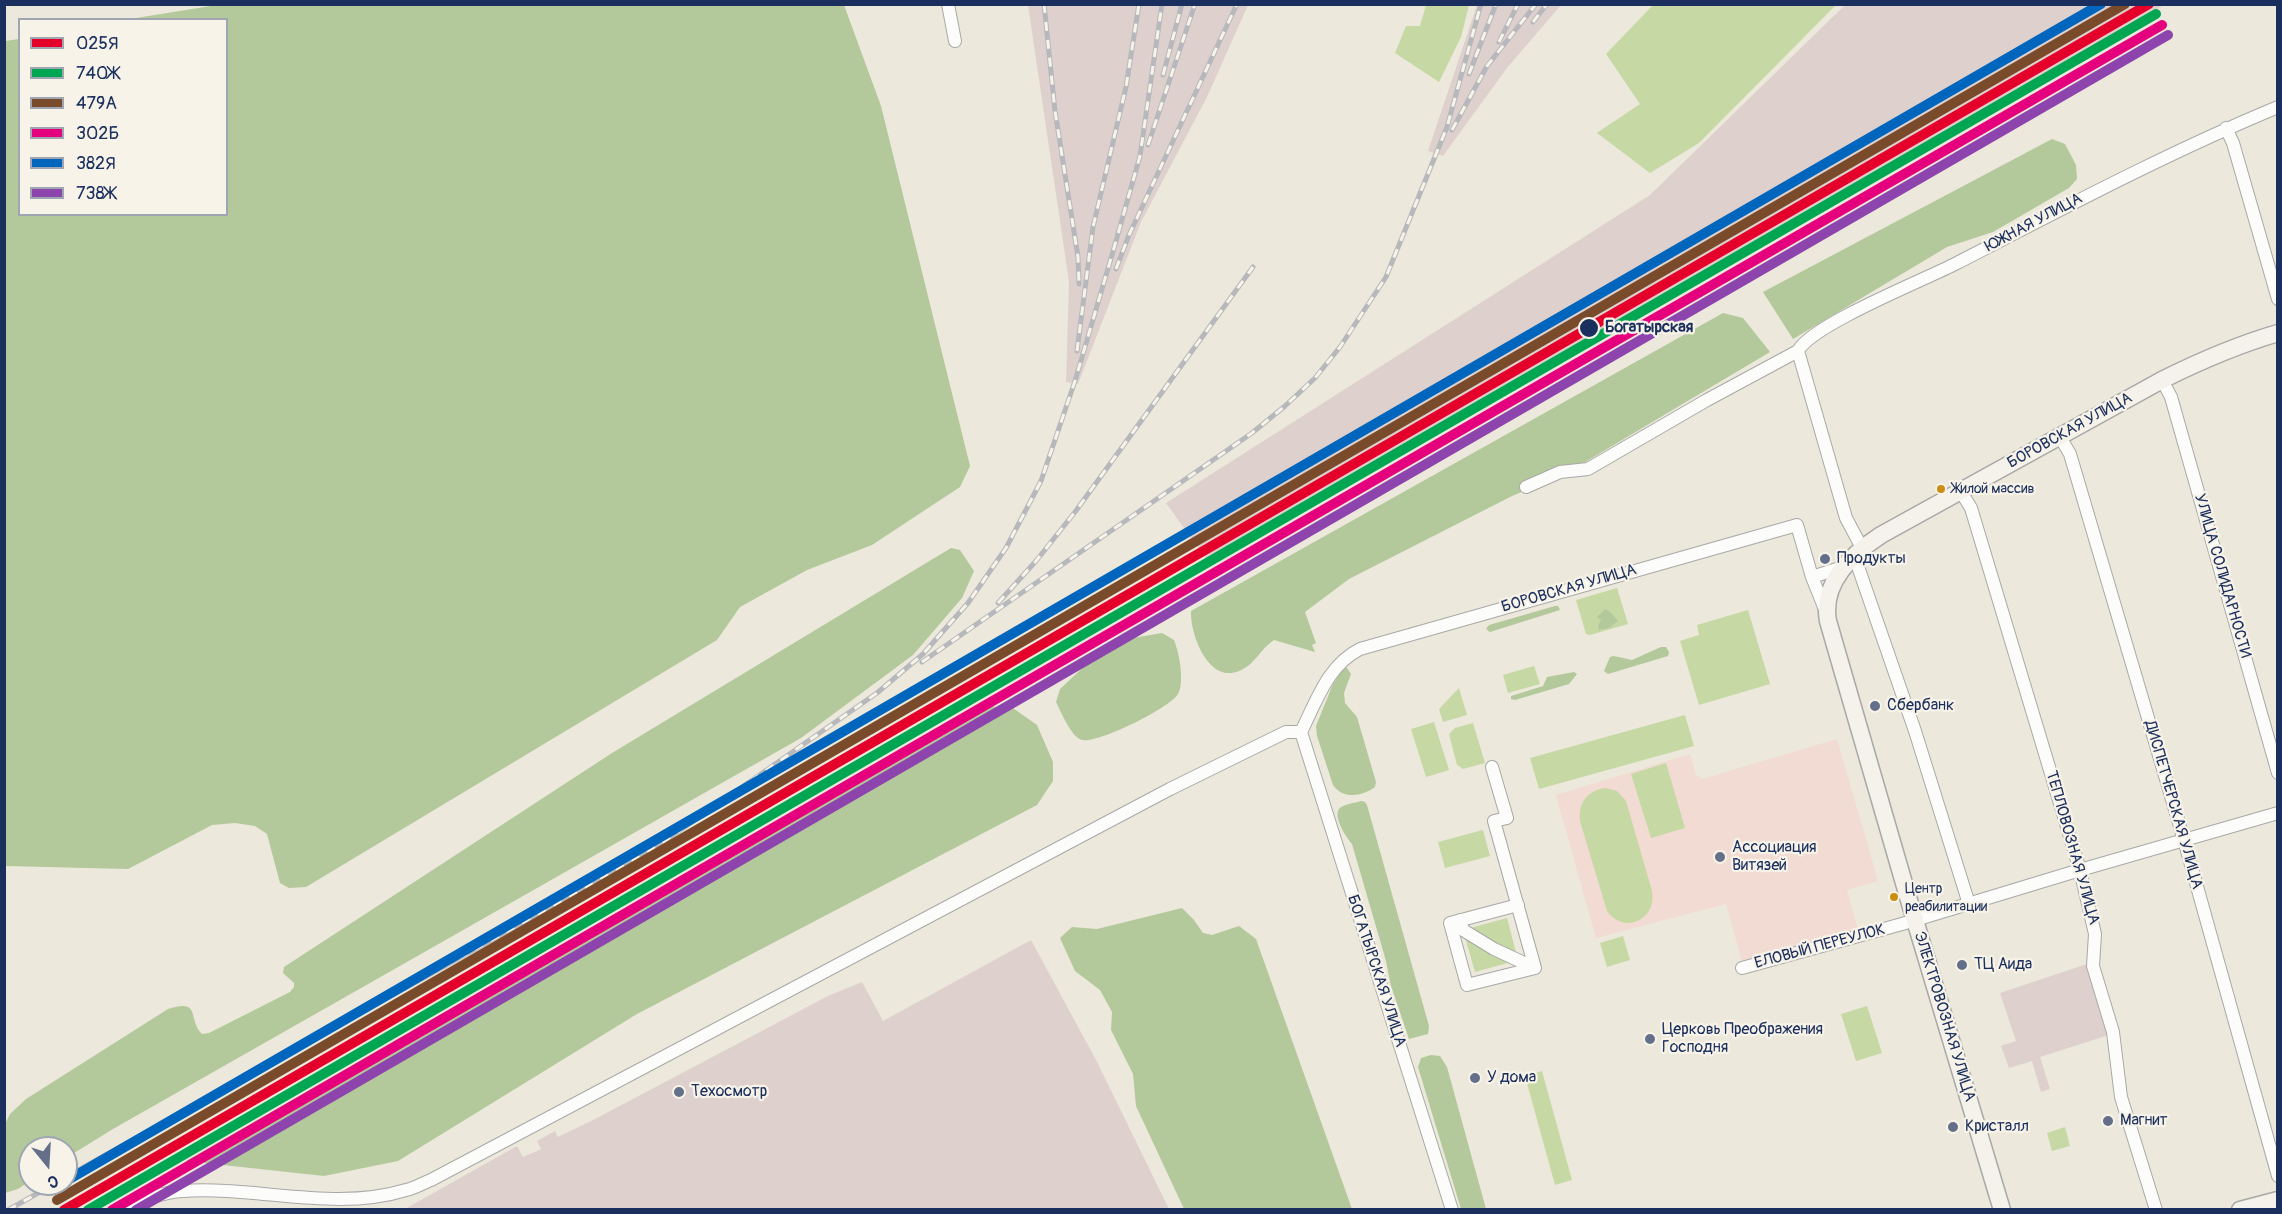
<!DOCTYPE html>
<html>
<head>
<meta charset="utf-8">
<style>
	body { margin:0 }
	#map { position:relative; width:2282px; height:1214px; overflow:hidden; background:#ece8db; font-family:Pangolin,sans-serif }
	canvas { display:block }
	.frame { position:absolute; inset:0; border:6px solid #1b2f5e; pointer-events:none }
	.legend { position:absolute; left:18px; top:18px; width:210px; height:198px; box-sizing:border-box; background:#f7f3e8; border:2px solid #9fa5b1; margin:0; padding:8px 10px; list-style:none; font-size:18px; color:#1b2f5e }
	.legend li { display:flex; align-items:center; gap:12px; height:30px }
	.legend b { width:30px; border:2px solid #9fa5b1 }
	.north { position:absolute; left:18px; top:1136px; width:60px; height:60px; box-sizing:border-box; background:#f7f3e8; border:2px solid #9fa5b1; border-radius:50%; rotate:162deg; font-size:16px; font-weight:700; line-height:24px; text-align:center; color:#1b2f5e }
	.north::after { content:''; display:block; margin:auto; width:21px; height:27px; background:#64708a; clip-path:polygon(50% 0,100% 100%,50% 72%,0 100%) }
</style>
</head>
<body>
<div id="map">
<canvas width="2282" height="1214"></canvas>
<div class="frame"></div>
<ul class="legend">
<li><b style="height:8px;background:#e4002b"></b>025Я</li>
<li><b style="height:8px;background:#00a651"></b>740Ж</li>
<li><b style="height:8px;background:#7a4b2a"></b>479А</li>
<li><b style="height:8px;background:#e5007d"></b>302Б</li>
<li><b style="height:8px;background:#0065bd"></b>382Я</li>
<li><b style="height:8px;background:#8e44ad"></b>738Ж</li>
</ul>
<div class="north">С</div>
</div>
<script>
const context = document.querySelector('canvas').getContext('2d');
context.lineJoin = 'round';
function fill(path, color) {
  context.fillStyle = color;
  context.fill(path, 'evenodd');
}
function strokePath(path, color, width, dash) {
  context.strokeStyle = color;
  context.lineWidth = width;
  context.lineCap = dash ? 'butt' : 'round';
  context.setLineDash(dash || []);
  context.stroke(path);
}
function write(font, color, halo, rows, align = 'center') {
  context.font = font + ' Pangolin,sans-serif';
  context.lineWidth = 4.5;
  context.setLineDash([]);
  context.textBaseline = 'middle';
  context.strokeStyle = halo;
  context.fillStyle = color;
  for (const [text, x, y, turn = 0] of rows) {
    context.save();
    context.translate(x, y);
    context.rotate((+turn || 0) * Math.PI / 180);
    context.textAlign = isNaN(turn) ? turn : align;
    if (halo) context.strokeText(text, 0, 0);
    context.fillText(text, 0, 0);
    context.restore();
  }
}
fill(new Path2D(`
	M1837,739l41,142 -31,9 11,39 -116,32 -16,-57 -130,34 -40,-143 134,-41 6,21 6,4z`), '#f2dbd2');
fill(new Path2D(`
	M1028,5h220l-41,92 -66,125 -63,162 -12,-2 3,-100z
	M1477,5h84l-54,63 -64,88 -15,-5z
	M1845,5h319l-957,555 -41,-57 484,-308z
	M1031,940l65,120 73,149h-764l112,-63 6,11 14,-6 4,-2 -4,-8 18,-10 3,6 37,-18 233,-123 34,-14 21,39z
	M2087,964l22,71 -69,22 10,32 -9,3 -9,-31 -23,7 -8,-22 15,-5 -16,-48z`), '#ded1cd');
fill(new Path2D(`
	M1426,5h43l-8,32 -22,45 -44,-29 11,-27h14z
	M1653,5v-1l183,1 -137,138 -49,30 -53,-40 43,-29 -34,-50z
	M1617,588l11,36 -38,11 -4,-1 -10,-34z
	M1748,610l22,74 -71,21 -19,-64 19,-6 -2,-10z
	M1534,666l6,18 -32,9 -5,-18z
	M1459,688l8,27 -24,7 -4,-13z
	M1685,715l9,31 -155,43 -9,-31z
	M1434,722l15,48 -23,7 -15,-48z
	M1473,723l12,40 -22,6 -6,-4 -8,-31 6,-6z
	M1666,763l19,65 -34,10 -20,-64z
	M1605,788l12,3 9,10 26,90c5,29 -28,44 -45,20l-27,-90c-2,-18 7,-30 25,-33z
	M1483,830l7,26 -45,12 -7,-26z
	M1507,918l11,42 -43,12 -12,-42z
	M1623,936l7,24 -23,7 -7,-24z
	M1867,1006l15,47 -26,8 -15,-47z
	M1542,1071l30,109 -17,5 -30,-109z
	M2065,1127l5,19 -18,5 -5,-18z`), '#c6d8a3');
fill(new Path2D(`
	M217,5h627l37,101 89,360 -10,21 -88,58 -65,25 -67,37 -23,33 -411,247 -17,1 -9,-5 -13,-49 -12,-8 -20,-3 -23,2 -84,44 -123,-3v-825l14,-2 1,175h206v-194l-96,-1z
	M2052,139l13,5 11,21 1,14 -8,9 -76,44 -46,15 -154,92 -30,-47z
	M1723,313l20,5 27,34 -205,122 -53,22 -163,83 -44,33 11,31 -4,2 3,7 -41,-12c-14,9 -19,25 -35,31 -31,13 -49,-37 -48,-60z
	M951,548l9,2 14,21 -12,27 -49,57 -112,83 -688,391 -47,29v-10h-36v33l-12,8 -13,4v-69l5,-10 16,-15 142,-90c34,-11 19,10 34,25l7,-1 81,-41 4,-5v-4l-11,-10 1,-6 328,-214z
	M1555,606h3l2,4 -70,22 -4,-3 3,-4z
	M1605,609l4,2 9,10 -9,7 -10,2 -1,-4 3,-6 -4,-3z
	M1162,633l12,7c5,12 11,42 4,54 -8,14 -81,50 -96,46 -10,-2 -21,-28 -26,-38l4,-13 31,-29 36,-21z
	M1661,647h5l3,5 -1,4 -60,18 -4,-3 6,-14 4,-1 18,4z
	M1344,668h3l4,6 -7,19 1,10 12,14 19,65 -1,5c-12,9 -32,13 -42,-2l-16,-49 -1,-10 17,-42z
	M1574,672l3,2 -8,10 -54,16 -4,-1v-3l32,-10 4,-9z
	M1010,706l27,19 16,37v19l-16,24 -400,209 -239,147 -74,15 -138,-15 786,-453z
	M1361,801l4,1 2,3 62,221 -1,8 -19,5 -18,-53 -5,-25 -34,-117c-5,-6 -19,-26 -13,-35 4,-5 16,-6 22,-8z
	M1182,908l12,12 9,13 9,2 27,-9 17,13 96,270h-168l-48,-103 -3,-32 -22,-44 1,-18 -12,-22 -25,-19 -15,-33 12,-11 25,2z
	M1431,1055l9,1 7,11 39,142h-25l-43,-142 3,-9z`), '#b3c99b');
const street = new Path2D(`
	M948,4l7,37
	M2226,128l7,15 45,156
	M1798,351l48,167 16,30
	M2162,380l9,17 107,376
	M2060,437l10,17 114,386 94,336
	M1526,487l34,-15 28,-3 119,-69 91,-49c13,-26 126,-71 157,-87 107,-55 212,-111 323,-157
	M1961,492l10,16 109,362 15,64 -2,32 20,66 8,65 35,113
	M1854,555l61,176 54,173
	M1812,577l14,35
	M1301,732c16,-32 27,-67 59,-83l437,-124 15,52 31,-10
	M1301,732l151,478
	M1492,767l15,51 -13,3 41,147 -68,17 -17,-62 68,-18
	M1460,920l3,10 31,19 41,19
	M1742,968l160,-44 178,-54 198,-57
	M118,1210c20,-8 43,-18 65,-19 73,-5 152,21 223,-1 9,-2 17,-7 25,-10l739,-391 116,-57h15`);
const secondary = new Path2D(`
	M2002,1210l-94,-313 -80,-276c-7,-38 24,-67 53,-86l281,-155c38,-19 75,-35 116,-47
	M2240,1210l38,-10`);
strokePath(street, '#a8a9a7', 14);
strokePath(secondary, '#a8a9a7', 19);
strokePath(street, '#fcfcfa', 12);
strokePath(secondary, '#f5f1eb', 16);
const rail = new Path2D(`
	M1044,4l11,107 23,146 1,27
	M1533,22l14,-18
	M1499,42l19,-38
	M1469,74l27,-70
	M1163,75l19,-71
	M1452,130l35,-64 49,-62
	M1148,145l47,-141
	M1116,269l13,-34 108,-231
	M1077,351l16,-124 33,-140 13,-83
	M998,603l38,-42 39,-49 178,-245
	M922,662l330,-229 33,-27 30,-28 25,-31 46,-70 61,-150 34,-123
	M66,1177l560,-312 33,-20 218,-152 46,-39 45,-51 38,-55 35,-67 34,-100 39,-133 26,-92 22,-152
	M8,1210l46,-26`);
strokePath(rail, '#b6b8bc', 5);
strokePath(rail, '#f7f3e8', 3, [9]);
strokePath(new Path2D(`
	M64,1210l2085,-1206`), '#e4002b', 10);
strokePath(new Path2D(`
	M88,1210l2068,-1196`), '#00a651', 10);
strokePath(new Path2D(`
	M57,1200l2068,-1196`), '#7a4b2a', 10);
strokePath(new Path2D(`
	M112,1210l2050,-1185`), '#e5007d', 10);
strokePath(new Path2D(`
	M66,1181l2035,-1177`), '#0065bd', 10);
strokePath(new Path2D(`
	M136,1210l2032,-1175`), '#8e44ad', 10);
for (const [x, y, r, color] of [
	[1589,328,10,"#1b2f5e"],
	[1941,489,5,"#cb8e13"],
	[1825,559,6,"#64708a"],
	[1875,706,6,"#64708a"],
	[1720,857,6,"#64708a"],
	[1894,897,5,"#cb8e13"],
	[1962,965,6,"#64708a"],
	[1650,1039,6,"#64708a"],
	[1475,1078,6,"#64708a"],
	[679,1092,6,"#64708a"],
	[2108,1121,6,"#64708a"],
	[1953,1127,6,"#64708a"]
]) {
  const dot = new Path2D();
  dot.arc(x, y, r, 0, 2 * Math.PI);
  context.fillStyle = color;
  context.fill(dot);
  strokePath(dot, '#f7f3e8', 2);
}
write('14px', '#1b2f5e', '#f7f3e8', [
	["Жилой массив",1952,489],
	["Центр",1905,889],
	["реабилитации",1905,907]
], 'left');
write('16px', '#1b2f5e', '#f7f3e8', [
	["ЮЖНАЯ УЛИЦА",2034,223,-28],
	["БОРОВСКАЯ УЛИЦА",2070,431,-29],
	["УЛИЦА СОЛИДАРНОСТИ",2222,576,74],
	["БОРОВСКАЯ УЛИЦА",1569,589,-16],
	["ДИСПЕТЧЕРСКАЯ УЛИЦА",2173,805,74],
	["ТЕПЛОВОЗНАЯ УЛИЦА",2072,848,74],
	["ЕЛОВЫЙ ПЕРЕУЛОК",1820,947,-15],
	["БОГАТЫРСКАЯ УЛИЦА",1376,971,72],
	["ЭЛЕКТРОВОЗНАЯ УЛИЦА",1944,1017,73]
]);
write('bold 16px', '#1b2f5e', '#f7f3e8', [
	["Богатырская",1605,328]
], 'left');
write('16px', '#1b2f5e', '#f7f3e8', [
	["Продукты",1837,559],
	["Сбербанк",1887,706],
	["Ассоциация",1732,848],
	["Витязей",1732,866],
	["ТЦ Аида",1974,965],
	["Церковь Преображения",1662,1030],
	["Господня",1662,1048],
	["У дома",1487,1078],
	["Техосмотр",691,1092],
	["Магнит",2120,1121],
	["Кристалл",1965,1127]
], 'left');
</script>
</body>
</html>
